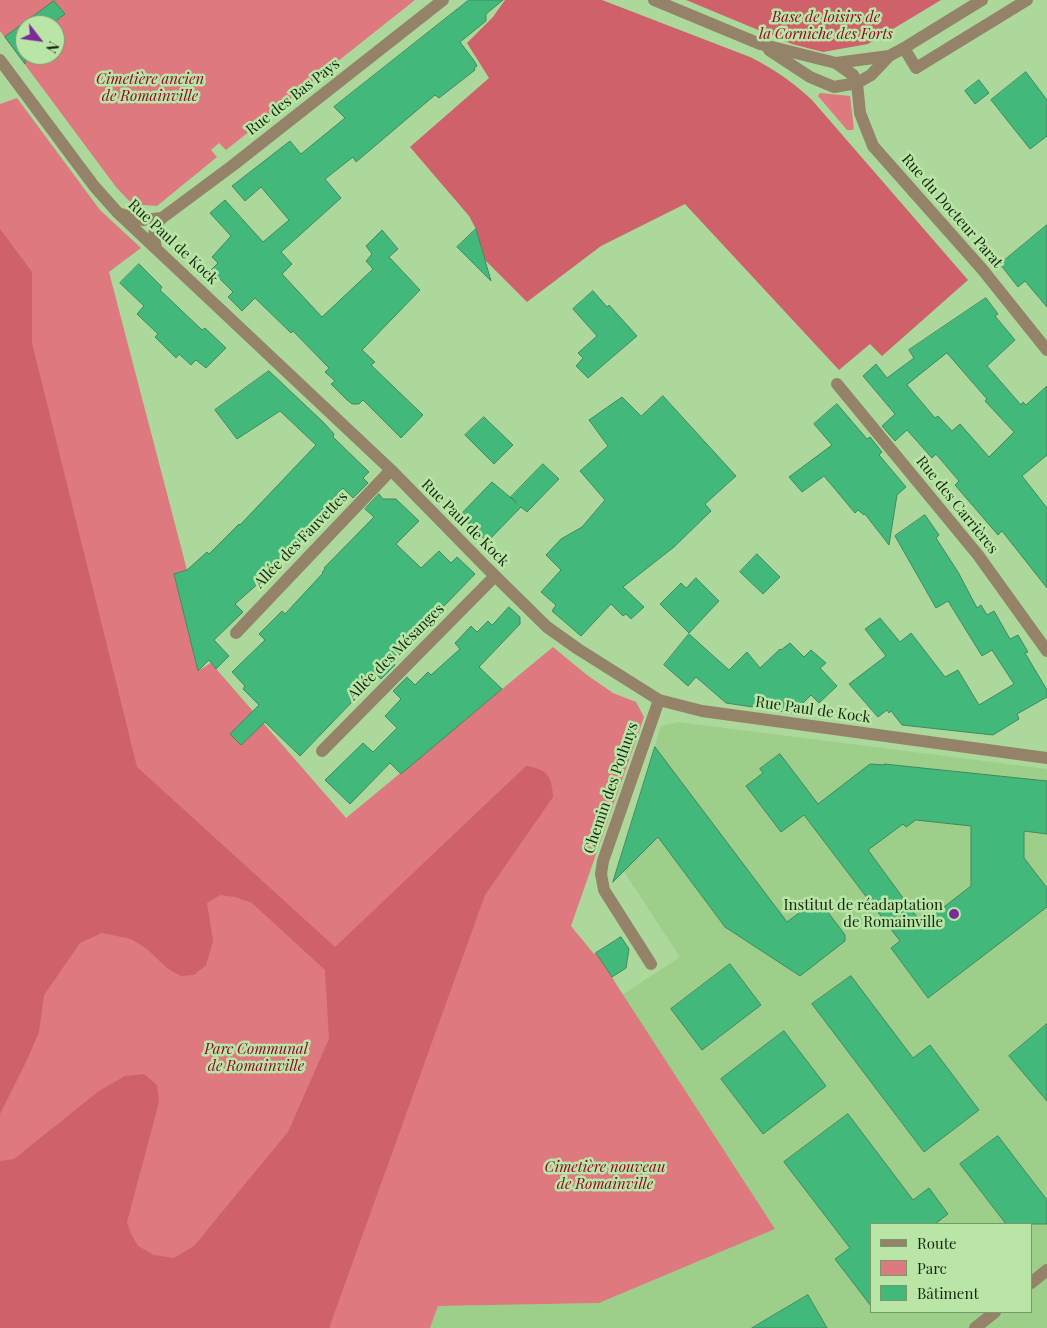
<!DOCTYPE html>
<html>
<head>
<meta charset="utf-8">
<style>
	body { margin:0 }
	#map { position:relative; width:1047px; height:1328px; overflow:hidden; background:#acd99b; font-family:"Playfair Display",serif }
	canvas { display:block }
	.legend { position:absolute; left:870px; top:1223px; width:162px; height:90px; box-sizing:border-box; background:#b9e6a7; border:1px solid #77996a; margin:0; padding:6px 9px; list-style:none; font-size:15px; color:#15260e }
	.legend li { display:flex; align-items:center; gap:10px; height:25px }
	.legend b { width:25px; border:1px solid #77996a }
	.north { position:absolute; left:15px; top:15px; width:50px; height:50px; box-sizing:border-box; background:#b9e6a7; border:1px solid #77996a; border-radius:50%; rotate:120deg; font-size:14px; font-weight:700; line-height:20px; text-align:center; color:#15260e }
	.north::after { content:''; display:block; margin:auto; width:18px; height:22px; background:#7e2998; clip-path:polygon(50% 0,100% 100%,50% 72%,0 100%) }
</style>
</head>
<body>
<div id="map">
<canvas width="1047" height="1328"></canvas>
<ul class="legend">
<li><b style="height:6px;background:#948368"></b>Route</li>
<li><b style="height:14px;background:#dd797f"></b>Parc</li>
<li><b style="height:14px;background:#42b87b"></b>Bâtiment</li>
</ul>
<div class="north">N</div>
</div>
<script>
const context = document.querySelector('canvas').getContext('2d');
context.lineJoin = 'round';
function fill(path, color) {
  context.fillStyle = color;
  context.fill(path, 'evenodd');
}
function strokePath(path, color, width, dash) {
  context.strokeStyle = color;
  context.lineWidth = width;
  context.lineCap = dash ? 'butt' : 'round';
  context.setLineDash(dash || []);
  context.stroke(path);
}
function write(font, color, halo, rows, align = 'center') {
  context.font = font + ' "Playfair Display",serif';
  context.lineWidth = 5;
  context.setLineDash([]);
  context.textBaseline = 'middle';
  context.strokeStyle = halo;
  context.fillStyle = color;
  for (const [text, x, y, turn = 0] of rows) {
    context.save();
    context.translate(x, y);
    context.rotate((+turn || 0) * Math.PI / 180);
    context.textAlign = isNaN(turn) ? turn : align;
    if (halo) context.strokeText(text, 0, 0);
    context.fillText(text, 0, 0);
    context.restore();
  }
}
fill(new Path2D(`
	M678,722l369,47v559h-617l8,-22 161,-3 176,-74 -153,-234 58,-38 -61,-93 42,-138zM871,1224h160v88h-160z`), '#9dce8a');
fill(new Path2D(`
	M0,0h415l-189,150 -7,-7 -8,7 6,7 -60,49 -25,-2 -16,-17 -116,-156zM25,25h30v30h-30z
	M820,93l30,3 4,33 -2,1h-5l-29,-34z
	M17,98l83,112 41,38 -32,24 78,298 -13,4 24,97 13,-8 135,155 207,-171 34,28 26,18 23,9 8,15 -73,209 23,28 27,-17 8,12 -3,19 -14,9 6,10 157,242 -176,74 -161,3 -8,22h-430v-1224z`), '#dd797f');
fill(new Path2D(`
	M505,0h97l148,57c24,12 43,25 62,43l156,180 -86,76 -12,-12 -31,26 -154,-166 -84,42 -74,56 -42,-42 -9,-31 -7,-13 -59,-69 79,-69 -22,-35 26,-26z
	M686,0h255l-73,44 -45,8 -31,-8z
	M0,229l32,43v71l105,424 198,180 191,-181c21,3 26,10 27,31l-68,98 -156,433h-329v-167l14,-2 85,-68 26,-15 19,-2 13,11 2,17 -32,120 4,12 7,12 16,9 20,3 20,-12 94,-114 41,-93 -4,-69 -73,-67 -17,-6 -15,-2 -13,8 6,38 -7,24 -12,10 -13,1 -13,-7 -21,-20 -16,-10 -29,-6 -22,10 -36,52 -5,37 -12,28 -27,54z`), '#ce6169');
const building = new Path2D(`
	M469,0h34l-17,14v7l-26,21 15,20 2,4 -3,2 1,2 -36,28 -4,-3 -79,67 -3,-5 -28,22 16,19 -60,54 11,12 -10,10 40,43 51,-48 -7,-8 6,-7 -6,-8 16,-16 16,19 -9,8 31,33 -58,60 13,12 -4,3 52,50 -22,23 -38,-38 -4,4h-7l-6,-5 -15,-15 4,-3 -10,-9 4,-4 -36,-37 -2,2 -36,-35 -13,13 -14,-14 5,-5 -22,-22 7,-7 -6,-6 19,-21 -21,-23 15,-13 38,42 26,-22 -28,-33 -16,14 -13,-15 58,-45 11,13 44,-36 -11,-11z
	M54,1l11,13 -15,11h-25v39l-20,-27z
	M1026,72l21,28v36l-17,13 -39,-49z
	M979,80l10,13 -14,11 -10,-13z
	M1047,225v82l-22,-26 -7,6 -18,-23z
	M476,229l15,52 -34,-34z
	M139,264l23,23 -2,3 42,40 3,-2 21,20 -20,20 -10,-8 -5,5 -12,-11 -3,4 -21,-21 3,-3 -21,-20 7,-8 -24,-23z
	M593,291l14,16 2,-2 28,31 -49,42 -12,-12 7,-8 -5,-5 19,-17 -24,-27z
	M986,298l12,16 -3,2 20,24 -28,26 34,39 2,-3 3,3 21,-19v69l-25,21 25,32v80l-45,-57 -4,4 -43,-50 4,-4 -23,-27 -4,4 -25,-28 -12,11 -13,-15 13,-12 -32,-38 13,-12 11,14 27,-20 -5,-8zM947,353l40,46 -2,2 29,31 -25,25 -29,-33 -8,7 -14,-15 -3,2 -28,-33z
	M269,371l54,51 11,12 -1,3 36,35 -6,6 5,5 -15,15 -10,-10 -25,26 2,1 -7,7 3,3 -18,18 -2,-2 -37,38 2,2 -26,23 8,8 -29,28 15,16 -13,13 -7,-9 -11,11 -24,-97 13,-4 20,-18 2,2 30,-30 1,1 76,-80 -36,-34 -43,28 -22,-29z
	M663,396l73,80 -31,28 6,7 -37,36 -51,40 21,20 -13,12 -5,-5 -3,2 -12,-12 -30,32 -29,-25 4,-6 -15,-13 20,-22 -15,-15 15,-16 21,-12 23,-27 -25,-29 28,-25 -19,-26 33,-23 19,19z
	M837,404l30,35 3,-2 12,15 -3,3 27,32 -9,8 -8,50 -24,-31 -1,1 -6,-5 -3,3 -31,-37 -22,16 -13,-15 43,-32 -18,-21z
	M484,417l29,28 -19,19 -29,-29z
	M543,464l16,15 -32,33 -6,-5 -34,35 -27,-27 32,-33 25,21 -6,-6z
	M379,494l4,5h13l23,22 -23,23 25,24 18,-17 12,12 6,-6 18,17 -84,87 4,4 -14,14 -4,-4 -1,2 -76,79 -35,-34 -24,23 -11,-11 29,-29 -16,-16 2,-3 -13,-14 33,-32 -6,-6 23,-23 3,3 38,-41 -1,-1 3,-3 -1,-1 50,-51 -9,-8z
	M925,515l14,20 -3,3 22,34 19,36 4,-3 6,10 7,-4 16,28 8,-4 10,17 -3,1 22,37v7l-30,17 2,5 -26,16 -91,-10 -11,-14 -2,2 -2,-3 -9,7 -29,-33 37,-28 -21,-27 15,-11 20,24 11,-9 34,44 13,-7 21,35 35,-21 -22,-34 -10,6 -34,-55 -12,7 -41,-72z
	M757,554l23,23 -17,17 -23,-22z
	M696,578l23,23 -30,32 -29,-29 21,-21 5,5z
	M509,607l11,10v7l-41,43 23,22 -101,85 -11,-11 -40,41 -25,-24 38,-37 10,9 24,-24 -12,-12 16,-17 -8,-8 14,-14 8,8 13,-13 3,3 29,-26 -5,-6 16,-17 6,6 11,-11 4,4z
	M689,634l40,36 18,-18 13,16 20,-19 1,1 9,-7 14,14 7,-7 15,13 -6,5 17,18 -18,17 -8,-8 -18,18 -67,-10 -30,-26 -8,9 -24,-21z
	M655,747l132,175 31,-23 27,36v6l-45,35 -75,-49 -67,-90 -45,45z
	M780,754l38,50 52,-40 14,1v-1l163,17v53l-23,-3v27l23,30v19l-119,91 -37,-50 9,-7 -96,-126 -23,17 -35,-46 17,-13 -3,-4zM916,820l55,6v60l-49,38 -54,-74 35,-26 3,3z
	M621,937l8,12 -3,19 -14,9 -16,-24z
	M730,964l31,41 -59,45 -31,-41z
	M851,976l62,82 17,-13 49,65 -55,42 -112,-148z
	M1047,1024v77l-38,-45z
	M784,1031l42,55 -63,48 -42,-55z
	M848,1114l65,86 16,-12 19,26 -13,10h-64v82l-36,-47 15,-11 -66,-86z
	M998,1136l49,64v24h-41l-46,-60z
	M808,1295l19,33h-75z`);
fill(building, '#42b87b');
strokePath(building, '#408961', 1);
strokePath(new Path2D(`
	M654,0l106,44 76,19 17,12 4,8 3,30 13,33 109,123 65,81
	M904,48l12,20 111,-68
	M769,50l41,27 24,10 23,-4 14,-8 18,-19
	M0,60l94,126 24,27 273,257 94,96 62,61 31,22 81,51 43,11 345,47
	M836,63l53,-7 15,-8 78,-48
	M121,214l22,6 19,-2 70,-52 211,-166
	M156,248c-2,-12 -4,-20 6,-30
	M837,384l141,171 69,96
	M236,633l155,-163
	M322,751l173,-175
	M651,964l-47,-74 -3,-16 2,-13 56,-161
	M1031,1283l16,-13
	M975,1328l20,-16`), '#948368', 12);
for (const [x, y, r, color] of [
	[954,914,6,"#7e2998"]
]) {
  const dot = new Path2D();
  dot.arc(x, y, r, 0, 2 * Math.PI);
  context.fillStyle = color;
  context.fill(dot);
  strokePath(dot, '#b9e6a7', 2);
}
write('italic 15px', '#95042b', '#b9e6a7', [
	["Base de loisirs de",826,17],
	["la Corniche des Forts",826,34],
	["Cimetière ancien",150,79],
	["de Romainville",150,96],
	["Parc Communal",256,1049],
	["de Romainville",256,1066],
	["Cimetière nouveau",605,1167],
	["de Romainville",605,1184]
]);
write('15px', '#15260e', '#b9e6a7', [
	["Rue des Bas Pays",293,97,-38],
	["Rue du Docteur Parat",952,211,49],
	["Rue Paul de Kock",173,242,43],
	["Rue des Carrières",957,505,51],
	["Rue Paul de Kock",465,523,45],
	["Allée des Fauvettes",301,540,-46],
	["Allée des Mésanges",396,652,-45],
	["Rue Paul de Kock",813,710,8],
	["Chemin des Pothuys",611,788,-71]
]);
write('15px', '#15260e', '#b9e6a7', [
	["Institut de réadaptation",943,905],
	["de Romainville",943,922]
], 'right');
</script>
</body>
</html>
